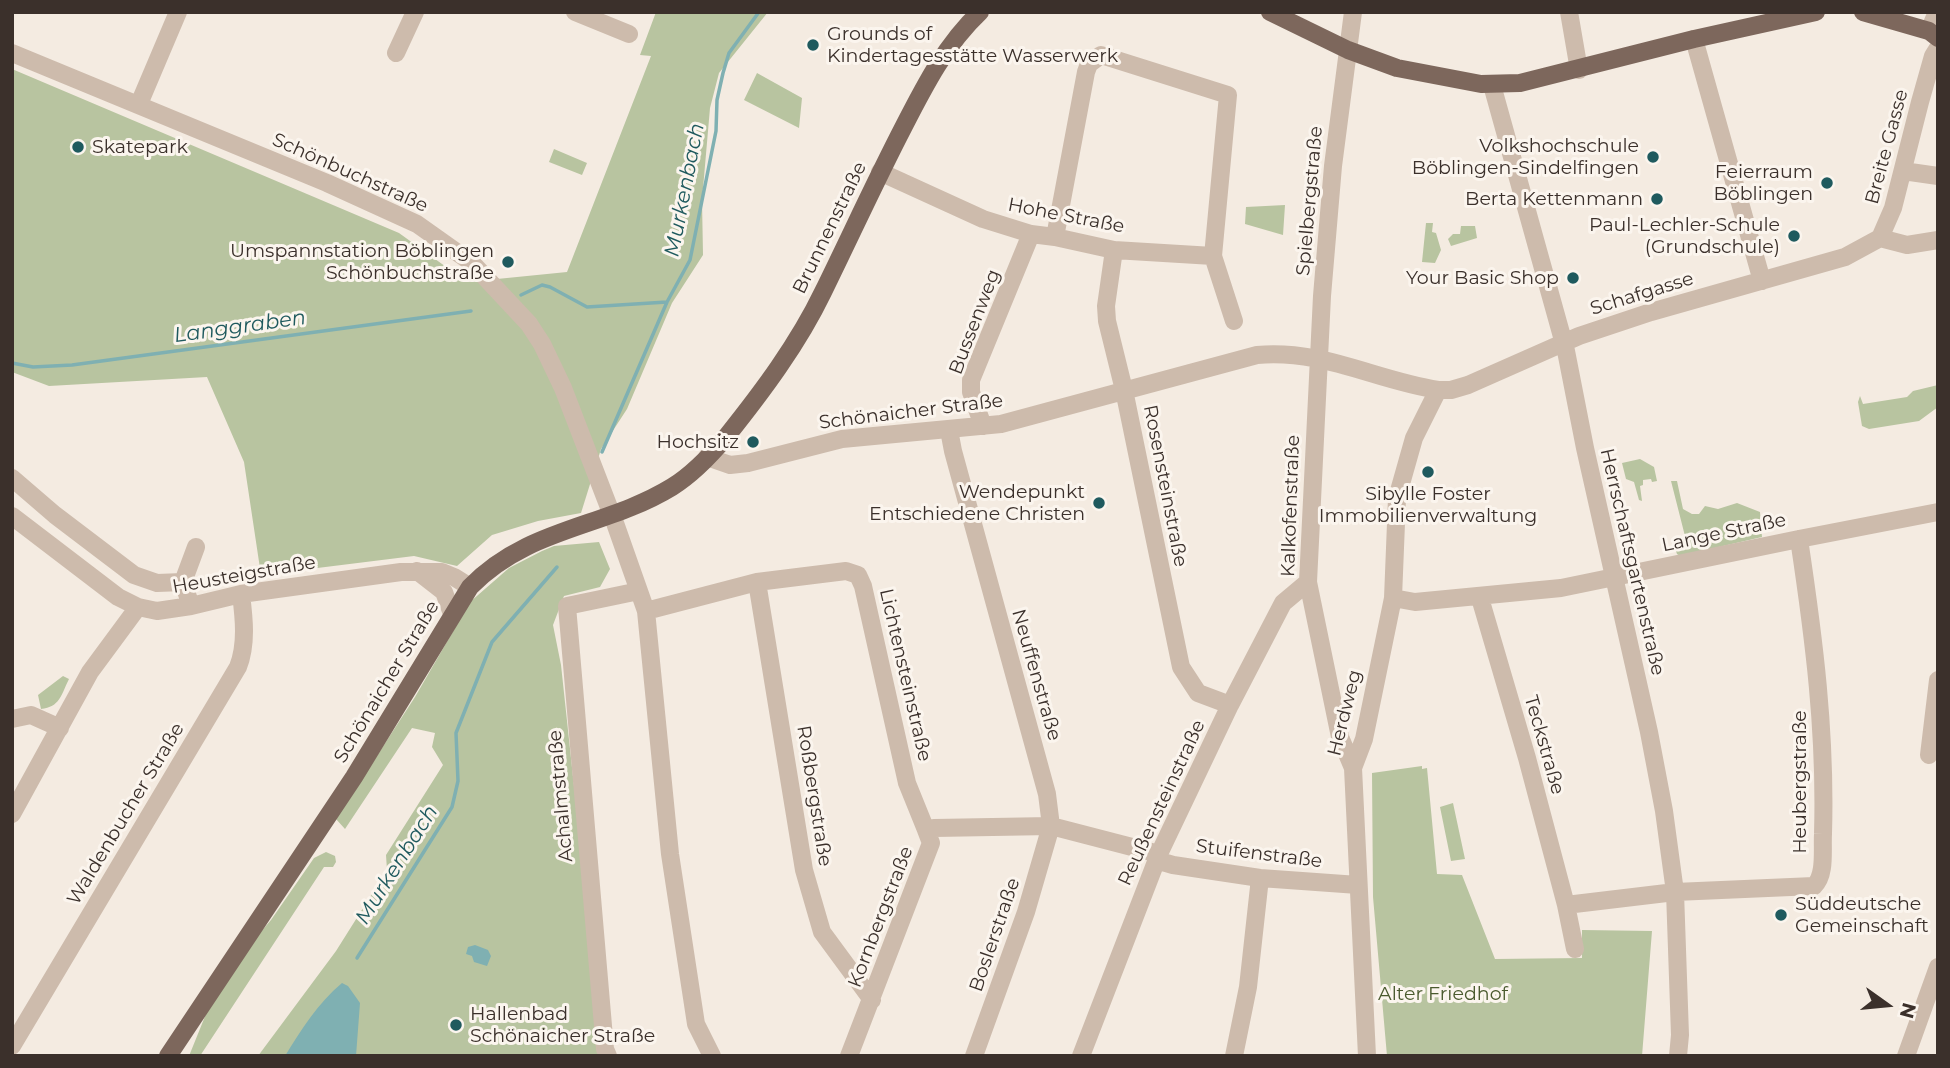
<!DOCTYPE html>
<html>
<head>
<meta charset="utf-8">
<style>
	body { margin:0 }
	#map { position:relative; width:1950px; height:1068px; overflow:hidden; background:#f4ebe1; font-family:Montserrat,sans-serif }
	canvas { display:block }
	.frame { position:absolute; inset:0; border:14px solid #3b302b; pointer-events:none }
	.north { position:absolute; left:1852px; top:970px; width:70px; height:70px; -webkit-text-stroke:5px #fbf5ee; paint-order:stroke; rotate:105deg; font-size:19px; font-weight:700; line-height:28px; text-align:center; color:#3b302b }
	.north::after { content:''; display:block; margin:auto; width:24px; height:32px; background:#3b302b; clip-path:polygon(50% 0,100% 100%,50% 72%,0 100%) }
</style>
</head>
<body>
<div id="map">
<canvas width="1950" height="1068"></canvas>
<div class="frame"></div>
<div class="north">N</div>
</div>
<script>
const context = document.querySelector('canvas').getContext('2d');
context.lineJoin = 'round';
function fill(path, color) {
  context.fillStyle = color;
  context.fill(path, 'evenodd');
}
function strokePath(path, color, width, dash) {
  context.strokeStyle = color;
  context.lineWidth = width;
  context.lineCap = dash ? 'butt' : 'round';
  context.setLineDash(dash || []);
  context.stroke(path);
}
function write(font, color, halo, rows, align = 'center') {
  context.font = font + ' Montserrat,sans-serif';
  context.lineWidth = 6;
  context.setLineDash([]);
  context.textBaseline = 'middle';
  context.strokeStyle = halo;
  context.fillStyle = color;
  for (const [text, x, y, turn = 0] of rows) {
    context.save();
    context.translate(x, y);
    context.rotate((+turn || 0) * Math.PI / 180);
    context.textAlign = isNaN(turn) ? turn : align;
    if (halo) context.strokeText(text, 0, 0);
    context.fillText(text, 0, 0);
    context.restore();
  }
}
fill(new Path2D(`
	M656,12h112l-49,61 -9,35 -8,92 1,55 -31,48 -45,106 -26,40 -20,64 -43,8 -46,14 -35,31 -43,-10 -153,19 -17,-113 -37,-85 -158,9 -37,-14v-303l387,164 68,49 100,-10 84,-216 -11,-1z
	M757,73l45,25 -3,30 -55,-28z
	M554,149l33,14 -5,12 -33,-13z
	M1285,205l-2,30 -38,-11 1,-17z
	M1426,223h7l-1,9 4,1 5,17 -6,13 -13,-1z
	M1461,226h14l2,12 -26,8 -3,-7 5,-5h7z
	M1938,385v22l-19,14 -50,8 -7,-3 -4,-24 2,-6 3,8 44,-7 6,-6z
	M1640,459l14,8 3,14 -5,1 -1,-3 -8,1v5l-3,1 2,15 -3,-1 -5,-18 -8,-3 -4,-16z
	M1671,481h6l6,28 9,5h7l6,-8 13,3 19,-6 23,9 2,25 -82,19 -3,-2 -2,-6 11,-8z
	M599,542l11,27 -10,18 -36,9 -11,29 8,40 42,391h-345l78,-105 51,-81 -1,-15 57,-90 -11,-18 3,-14 -23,-5 -67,101 -9,-10 79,-122 55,-95 39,-34 33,-17 12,-5z
	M63,676l6,3c-8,16 -9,28 -28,30l-3,-14z
	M1422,766v3l5,-1 10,106 25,1 33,84 87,-1v-28l70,1 -10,125h-255l-14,-159 -1,-124z
	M1453,803l12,56 -14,2 -11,-54z
	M326,852l9,4 1,6 -3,5h-9l-124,189h-11l19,-47 33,-54 30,-35 43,-62z`), '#b8c4a0');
fill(new Path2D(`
	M475,945l13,5 3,6 -4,10 -13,-4 -2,-6 -6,-2 2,-7z
	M342,983l6,3 12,17 -4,53h-71c16,-26 33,-53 57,-73z`), '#7fb0b2');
strokePath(new Path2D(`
	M521,295l21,-10 8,2 37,20 80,-5
	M12,363l21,4 39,-2 399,-54
	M602,452l65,-150 23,-42 26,-129 1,-31 6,-27 6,-20 30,-41
	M357,958l95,-151 6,-26 -2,-48 36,-91 65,-75`), '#7fb0b2', 3.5);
strokePath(new Path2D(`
	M575,12l54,22
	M1569,12l10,58
	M1929,31l8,-19
	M1694,39l68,242
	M12,53l315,130 90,41 55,39 57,61 13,20 21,44 52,135 31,88 24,243 26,170 16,32
	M396,53l19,-41
	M1492,85l74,266 19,97 64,284 15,79 11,81 5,143 -2,21
	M139,104l39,-92
	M1903,171l35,5
	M880,172l103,47 48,15 24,3 59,13 99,6
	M1055,237l31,-165 3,-8 12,-9 127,40 -15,161 21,65
	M1880,238l27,7 31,-5
	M1114,250l-8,56 1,15 17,69 57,277 17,26 32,12
	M983,426l-12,-34v-12l60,-146
	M949,430l4,21 94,343 4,32 108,28
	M707,457l23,8 18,-2 94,-24 159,-15 256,-69c66,-6 117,25 181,35h13l17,-5 111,-49 72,-24 194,-55 35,-19 13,-30 27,-106 13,-46 5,-8
	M12,478l43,37 79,60 23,8 26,-1 8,24
	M12,516l106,81 20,10 19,4 34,-5 50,-12 160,-22h41l12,5 16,10
	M417,571l27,21 8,22
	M183,582l13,-35
	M757,582l47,288 18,62 50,68
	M1393,598l22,4 146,-14 238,-49 139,-27
	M1480,598l47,160 39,147 109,-13 139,-6c12,-11 8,-37 9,-52 3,-102 -9,-195 -24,-295
	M646,611l111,-29 89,-11 12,4 5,11 44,197 19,47
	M12,719l19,-4 29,13
	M1929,755l9,-75
	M1353,768l-13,-31 -32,-155 14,-286 11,-130 20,-154
	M12,814l78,-142 48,-65
	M1156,860l17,5 87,13 98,7
	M1566,905l9,44
	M12,1046l226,-379c9,-23 6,-49 3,-73
	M608,1056l-3,-7 -38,-443 72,-15
	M849,1056l82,-213 -5,-13 8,-2 117,-2 -25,86 -52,144
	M1081,1056l78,-202 71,-149 53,-102 25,-21
	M1234,1056l14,-69 12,-109
	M1367,1056l-14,-288 11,-29 29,-141 4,-100 17,-60 24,-48
	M1906,1056l32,-89`), '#cdbbac', 18);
strokePath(new Path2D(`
	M1270,12l78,38 49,18 84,16 39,-1 174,-44 122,-27
	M1863,12l66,19 9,7
	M168,1056l186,-279 116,-190c58,-60 135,-59 202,-100 21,-13 38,-31 54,-50 36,-45 72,-93 97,-145 27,-55 53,-112 81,-166 21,-41 42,-82 76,-114`), '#7d675c', 18);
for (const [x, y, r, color] of [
	[813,45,7,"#1f5a5e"],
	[78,147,7,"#1f5a5e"],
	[1653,157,7,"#1f5a5e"],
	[1827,183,7,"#1f5a5e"],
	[1657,199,7,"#1f5a5e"],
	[1794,236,7,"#1f5a5e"],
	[508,262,7,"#1f5a5e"],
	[1573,278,7,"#1f5a5e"],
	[753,442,7,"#1f5a5e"],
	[1428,472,7,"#1f5a5e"],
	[1099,503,7,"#1f5a5e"],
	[1781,915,7,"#1f5a5e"],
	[456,1025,7,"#1f5a5e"]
]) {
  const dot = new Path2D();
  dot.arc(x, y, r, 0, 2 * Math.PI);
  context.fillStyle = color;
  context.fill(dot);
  strokePath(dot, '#fbf5ee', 2.5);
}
write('19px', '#3b302b', '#fbf5ee', [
	["Grounds of",827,34,"left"],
	["Kindertagesstätte Wasserwerk",827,56,"left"],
	["Volkshochschule",1639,146],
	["Böblingen-Sindelfingen",1639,168],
	["Skatepark",92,147,"left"],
	["Feierraum",1813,172],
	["Böblingen",1813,194],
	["Berta Kettenmann",1643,199],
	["Paul-Lechler-Schule",1780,225],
	["(Grundschule)",1780,247],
	["Umspannstation Böblingen",494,251],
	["Schönbuchstraße",494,273],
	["Your Basic Shop",1559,278],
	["Hochsitz",739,442],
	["Wendepunkt",1085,492],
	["Entschiedene Christen",1085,514],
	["Sibylle Foster",1428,494,"center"],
	["Immobilienverwaltung",1428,516,"center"],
	["Süddeutsche",1795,904,"left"],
	["Gemeinschaft",1795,926,"left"],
	["Hallenbad",470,1014,"left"],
	["Schönaicher Straße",470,1036,"left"]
], 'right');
write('19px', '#3b302b', '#fbf5ee', [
	["Breite Gasse",1887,147,-75],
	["Schönbuchstraße",350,173,24],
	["Spielbergstraße",1310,201,-85],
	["Hohe Straße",1066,216,11],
	["Brunnenstraße",830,228,-64],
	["Schafgasse",1642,294,-17],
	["Bussenweg",975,322,-69],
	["Schönaicher Straße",911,412,-7],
	["Rosensteinstraße",1165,486,79],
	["Kalkofenstraße",1291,506,-88],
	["Lange Straße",1724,533,-12],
	["Herrschaftsgartenstraße",1632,562,77],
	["Heusteigstraße",244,575,-10],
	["Lichtensteinstraße",905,675,77],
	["Neuffenstraße",1036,675,74],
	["Schönaicher Straße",387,682,-59],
	["Herdweg",1345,713,-76],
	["Teckstraße",1544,745,74],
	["Heubergstraße",1800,782,-90],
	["Achalmstraße",561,796,-95],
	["Roßbergstraße",814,796,81],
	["Reußensteinstraße",1162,803,-65],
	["Waldenbucher Straße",126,814,-59],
	["Stuifenstraße",1259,854,7],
	["Kornbergstraße",881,917,-69],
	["Boslerstraße",995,935,-71]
]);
write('19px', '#4a5a2e', '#fbf5ee', [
	["Alter Friedhof",1443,994]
]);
write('italic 21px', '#1f5a5e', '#fbf5ee', [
	["Murkenbach",685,190,-79],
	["Langgraben",240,327,-8],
	["Murkenbach",397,865,-58]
]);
</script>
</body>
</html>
